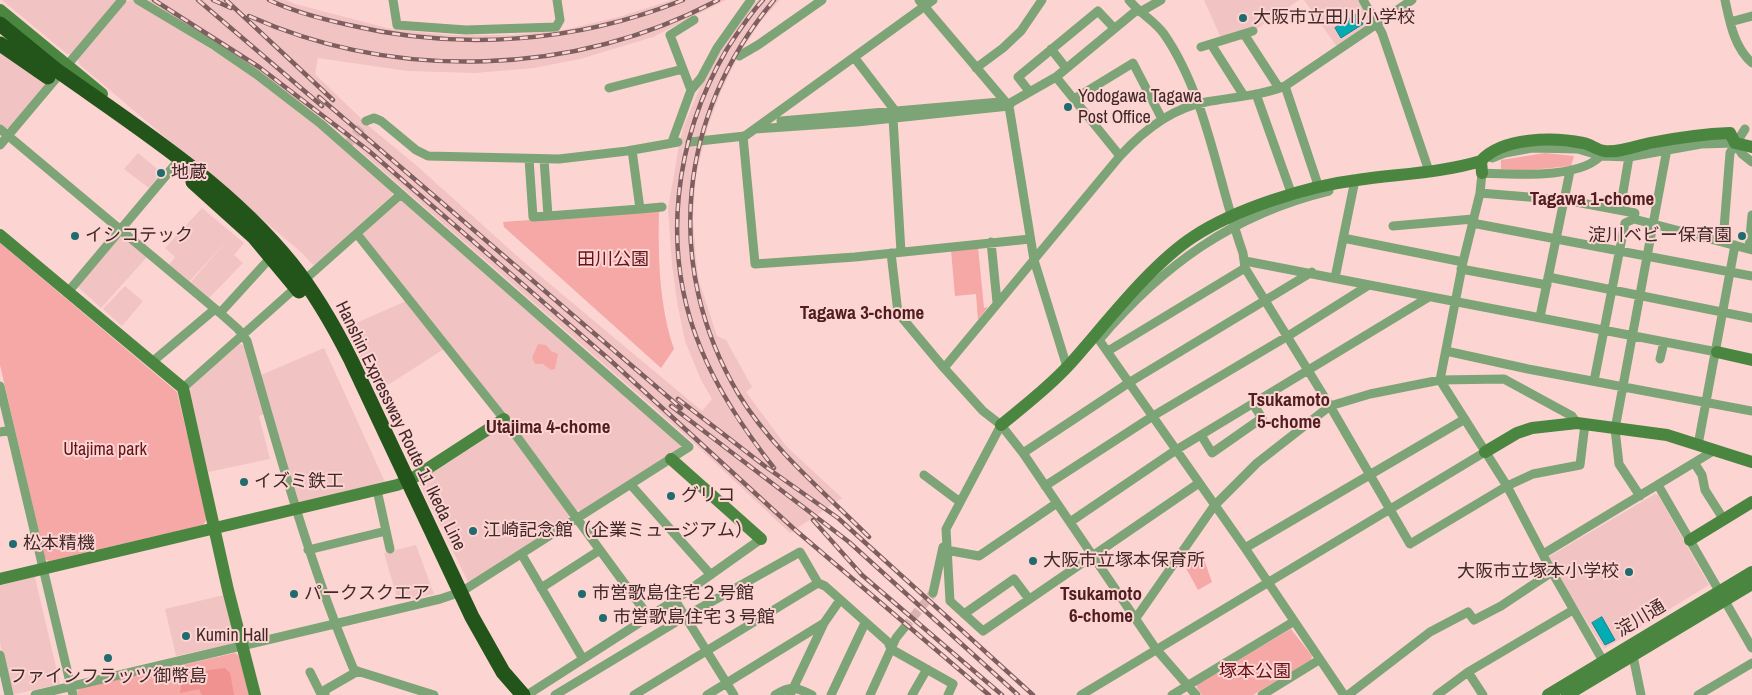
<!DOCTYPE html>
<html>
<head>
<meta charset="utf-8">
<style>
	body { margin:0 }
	canvas { display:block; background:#fcd4d2 }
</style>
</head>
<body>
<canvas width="1752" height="695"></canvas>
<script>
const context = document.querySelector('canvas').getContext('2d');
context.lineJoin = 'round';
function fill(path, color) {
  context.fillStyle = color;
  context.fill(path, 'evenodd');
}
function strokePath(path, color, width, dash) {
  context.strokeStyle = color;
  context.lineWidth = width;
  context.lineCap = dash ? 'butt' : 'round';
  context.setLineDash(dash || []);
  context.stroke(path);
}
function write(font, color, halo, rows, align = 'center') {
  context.font = font + ' "Archivo Narrow","Noto Sans JP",sans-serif';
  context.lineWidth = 4;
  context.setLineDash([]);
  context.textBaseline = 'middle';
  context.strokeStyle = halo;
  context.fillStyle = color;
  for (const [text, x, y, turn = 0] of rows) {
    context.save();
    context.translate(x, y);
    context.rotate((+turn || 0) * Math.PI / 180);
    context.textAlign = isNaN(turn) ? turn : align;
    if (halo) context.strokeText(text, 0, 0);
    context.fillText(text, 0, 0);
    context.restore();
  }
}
fill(new Path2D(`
	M2,0h114l-45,54h-4z
	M133,0l120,76 61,46 78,67v6l-77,70 -3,-1 -10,-11 -223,-189 -1,-5 49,-58z
	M145,0h141l9,4 96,25 59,6h63l51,-5 58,-14 50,-16h54l-73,37 -73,22 -46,9 -59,5 -68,-2 -89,-13 -3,16 56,54 45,37 110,99 176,147 10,-12 -11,-19 -16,-39 -8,-39 -5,-38 -4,-55 10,-58 5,-23 24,-57 35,-54 16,-17h22l-19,21 -21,32 -19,38 -13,35 -12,49 -3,43 3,41 3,22 18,55 9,4 26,47 -6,5 40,54 56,52 -52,35 -96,-90 -369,-323 -103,-74z
	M1204,0h95l-41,28 -37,10z
	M1304,0h54l14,22 -35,25z
	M0,52l47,31 -38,45h-5l-4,-4z
	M138,153l23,19 -12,16 -25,-19z
	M399,201h5l277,243 -1,5 -99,62 -5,-1 -62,-85 -151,-188 1,-4z
	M202,208l42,35 -10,12 9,8 -35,36 -18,-16 40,-46 -41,45 -21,-16 7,-9 -10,-9z
	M121,236l26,21 -46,51 -25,-23z
	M125,286l18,15 -21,25 -19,-17z
	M406,301l38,48 -67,43 -30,-65z
	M239,344l5,1 20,69 -5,2 11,43 -62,13 -18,-81 1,-4z
	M324,348l61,134 -89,23 -35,-130z
	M502,428l4,1 63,86 -1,4 -100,63 -48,-98 1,-4z
	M1655,494l3,1 51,90 -105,64 -56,-89 2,-4z
	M416,545l18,49 -36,7 -14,-48z
	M34,573l26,111 -48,11 -12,-52v-61z
	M224,595l11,43 -4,6 -55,12 -11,-47z`), '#f1c4c3');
fill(new Path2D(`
	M1545,153l29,3 -3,10 -50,5 -20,-2v-9z
	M659,210c-1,45 0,96 15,139l-13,19 -157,-141 -1,-5z
	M0,243l177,149 30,127 -4,6 -154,36 -4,-2 -45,-194z
	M978,247l6,61 4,-1 -10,13 -2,-26 -21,2 -4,-46z
	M538,344l8,1 5,6 7,3 -3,15 -4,1 -8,-6h-8l-3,-6z
	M1198,550l4,4 10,28 -14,8 -12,-22z
	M1291,629l21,27 -1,4 -58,35h-51l-5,-7v-4z
	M235,653l4,3 10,39h-171l-1,-4 4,-3z`), '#f5a8a6');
fill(new Path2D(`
	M225,668l5,5 4,22h-32l-3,-6 -19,4 2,-13 27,-10z`), '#f09290');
const water = new Path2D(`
	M1357,14l6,10 -22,14 -6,-10z
	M1602,617l13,23 -10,5 -13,-22z`);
fill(water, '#03abb3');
strokePath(water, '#168489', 1);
strokePath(new Path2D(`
	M347,145l19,-24
	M904,628l29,-35`), '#d7b2b0', 9, [9, 4.5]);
strokePath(new Path2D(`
	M393,0l4,25 69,5 90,-3 4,-7 -3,-20
	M919,0l90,106 25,154 33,107
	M1129,0c10,13 26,21 35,34 43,62 54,149 79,219l2,15 85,138 80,138 97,-58 26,-12 47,-9 5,-41
	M1363,0l19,33 47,138
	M1725,0c5,23 9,47 27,63
	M1140,12l21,-12
	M1730,22l22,-6
	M1244,34l35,54
	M1211,44l33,52
	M1201,47l52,-16
	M1051,49l15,19
	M739,56l19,-11 64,-45
	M854,57l42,55
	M976,68l27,-20 18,-17 21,-31
	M1056,77l64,79
	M1285,86l34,102
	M609,88l74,-19
	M691,90l10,-12 16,-30 34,-48
	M1029,91l-11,-14 80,-66 16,17
	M1256,94l36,101
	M1074,99l59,-36 29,56
	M893,118l8,134
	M366,121l8,-3 7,3 35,29 12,6 131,3 68,-8 51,-9
	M781,121l219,-19
	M0,129l220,184 18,16 9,12c32,111 62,223 107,329l80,25
	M755,129l102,-7 152,-16 3,-4 44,-25 81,-67
	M743,136l12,128 100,-7 175,-18
	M672,142l19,-52 -21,-55 24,-15
	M690,142l55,-6 188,-136
	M1735,143l7,11 10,8
	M0,145l122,-145
	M632,150l8,59 22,-2
	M1603,153c-19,27 -91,21 -121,20l-2,20 -17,69 -23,118 67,106 45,86 54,94
	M1492,158l13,-5 27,-5 46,1 23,7 28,1 72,-13 34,-1
	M529,159l4,58 15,-1 -4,-57
	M1480,193l85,7 70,13 -1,6
	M1620,210l9,-53
	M548,216l92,-7
	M1472,223l280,53
	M1393,226l80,-7
	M357,234l147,185 145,198
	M1343,238l120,24
	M1723,241l7,-88 15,-24
	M991,242l6,60
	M1749,249l3,-34
	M891,253l7,60 46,55 39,43 18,14 22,28 133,196 40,46
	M1245,261l472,91
	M1461,269l86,16
	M1548,277l204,41
	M1335,278l20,-98
	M68,292l111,-132
	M220,313l52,-57
	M1540,317l30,-146
	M1097,337l148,211 99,147
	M1099,340c63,-74 134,-126 230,-149
	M1108,351l137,-83
	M1446,351l82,18 224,42
	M1660,359l4,-17
	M152,362l63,-53
	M944,368l176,-212c23,-25 51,-48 86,-54 26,-5 54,-6 79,-16l127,-86
	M1594,381l31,-158 9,-4 118,31
	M0,386l73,309
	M183,388l218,-194
	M1001,425l-55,104 4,72 33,30 216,-148
	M0,432l10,-2
	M1201,435l11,18 50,-35 -9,-14
	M1698,445l37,-200
	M1023,453l107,-71 182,-110
	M1695,464l7,11 3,15 19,30
	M924,475l36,27
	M631,485l80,90
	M1658,485l94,163
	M1045,486l108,-70 135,-80 81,-51
	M377,490l13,59
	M1640,496l-21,-32 -4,-35 52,-280
	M1070,522l106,-72 253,-153
	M1245,548l220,-129
	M308,550l78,-19
	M946,550l33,6 78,-53
	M1543,554l172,-104
	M522,555l61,104
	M541,588l59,-38
	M933,593l10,-46
	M675,600l59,95
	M964,614l50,-35 15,20
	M1136,618l78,-112 43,-43 73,-57 40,-12 70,-14 64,-1 68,37 5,7
	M1632,651l9,44
	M0,655l9,40
	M310,672l10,20
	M1468,672l15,23
	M35,695l405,-96 21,-7 228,-145 -368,-323 -65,-50 -41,-28 -77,-46
	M325,695v-5l33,-19
	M527,695l148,-95 86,-61
	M555,695l131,-79 114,-64 18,31 7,3 63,56 3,7 62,35 -5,11
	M634,695l184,-112
	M707,695l117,-72
	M775,695c16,-10 21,-8 37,0
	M790,695l34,-72 16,-23
	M831,695l34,-72
	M870,695l26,-57 8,-10
	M912,695l15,-26
	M1081,695l404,-243
	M1172,695l121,-73
	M1262,695l57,-35
	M1348,695l82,-63 38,-20 6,8 27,-14 51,-34
	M1437,695l31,-23 105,-62
	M1698,695l54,-32`), '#7da476', 9);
strokePath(new Path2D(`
	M0,10l102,84
	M1482,173l-1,-12c21,-24 73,-24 102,-18 7,1 14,7 21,8 15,2 32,-5 46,-8 26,-5 53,-9 80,-10l5,10 17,4
	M0,235l183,153 45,202 27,105
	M1717,352l35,8
	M1001,425c23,-19 48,-38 68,-60 36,-40 80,-99 124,-128 42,-28 115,-51 164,-57 41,-6 84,-7 124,-19
	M1485,452l32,-19 15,-5 45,-5 90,12 85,27
	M671,459l90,80
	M1690,540l62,-38
	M0,579l397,-94 13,-5 94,-61
	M1548,695l204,-123
	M1567,695l185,-111`), '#4b8641', 12);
strokePath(new Path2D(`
	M0,24l55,45
	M0,44l48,33`), '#23551b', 15);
const rail = new Path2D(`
	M154,0l105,67 110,84 241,209 183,168 196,167
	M198,0l124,106
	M213,0l18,8
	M226,0l107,100
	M269,0c25,12 53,19 80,25 110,26 228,18 334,-25
	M763,0c-14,15 -25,32 -36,49 -53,90 -67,202 -26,300 18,44 44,82 73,119
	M774,0c-96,114 -112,266 -35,395 33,54 85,97 130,142
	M249,16c148,66 326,60 469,-16
	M319,97l362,311
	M678,399l88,68 72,51 195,177
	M671,406l178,136 169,153
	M813,520l49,55 140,120`);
strokePath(rail, '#7d5f5f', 4.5);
strokePath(rail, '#fcd4d2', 2.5, [8]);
strokePath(new Path2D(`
	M55,69c83,59 172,115 236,194 24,30 43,63 60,97l121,257 31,55 20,23
	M193,182l61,55 45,54`), '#23551b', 15);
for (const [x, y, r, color] of [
	[1243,18,5,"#1f6b6f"],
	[1068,107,5,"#1f6b6f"],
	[161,173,5,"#1f6b6f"],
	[75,236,5,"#1f6b6f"],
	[1742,236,5,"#1f6b6f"],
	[244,482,5,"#1f6b6f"],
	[671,496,5,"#1f6b6f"],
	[473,531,5,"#1f6b6f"],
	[13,544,5,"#1f6b6f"],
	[1033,561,5,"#1f6b6f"],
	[1629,572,5,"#1f6b6f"],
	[294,594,5,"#1f6b6f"],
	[582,594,5,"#1f6b6f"],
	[603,618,5,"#1f6b6f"],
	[186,636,5,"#1f6b6f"],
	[108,658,5,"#1f6b6f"]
]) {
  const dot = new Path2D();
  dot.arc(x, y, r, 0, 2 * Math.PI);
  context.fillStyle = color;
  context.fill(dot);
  strokePath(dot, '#fcd4d2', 2);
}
write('18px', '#412828', '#fcd4d2', [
	["大阪市立田川小学校",1253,18],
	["Yodogawa Tagawa",1078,97],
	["Post Office",1078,118],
	["地蔵",171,173],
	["イシコテック",85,236],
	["淀川ベビー保育園",1732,236,"right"],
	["イズミ鉄工",254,482],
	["グリコ",681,496],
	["江崎記念館（企業ミュージアム）",483,531],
	["松本精機",23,544],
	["大阪市立塚本保育所",1043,561],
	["大阪市立塚本小学校",1619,572,"right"],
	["パークスクエア",304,594],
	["市営歌島住宅２号館",592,594],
	["市営歌島住宅３号館",613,618],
	["Kumin Hall",196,636],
	["ファインフラッツ御幣島",108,677,"center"]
], 'left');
write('18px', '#65121a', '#fcd4d2', [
	["田川公園",613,260],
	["Utajima park",105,450],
	["塚本公園",1255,672]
]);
write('18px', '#412828', '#fcd4d2', [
	["Hanshin Expressway Route 11 Ikeda Line",400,426,64],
	["淀川通",1641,619,-31]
]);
write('bold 19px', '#501e20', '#fcd4d2', [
	["Tagawa 1-chome",1592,200],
	["Tagawa 3-chome",862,314],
	["Tsukamoto",1289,401],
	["5-chome",1289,423],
	["Utajima 4-chome",548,428],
	["Tsukamoto",1101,595],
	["6-chome",1101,617]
]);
</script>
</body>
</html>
